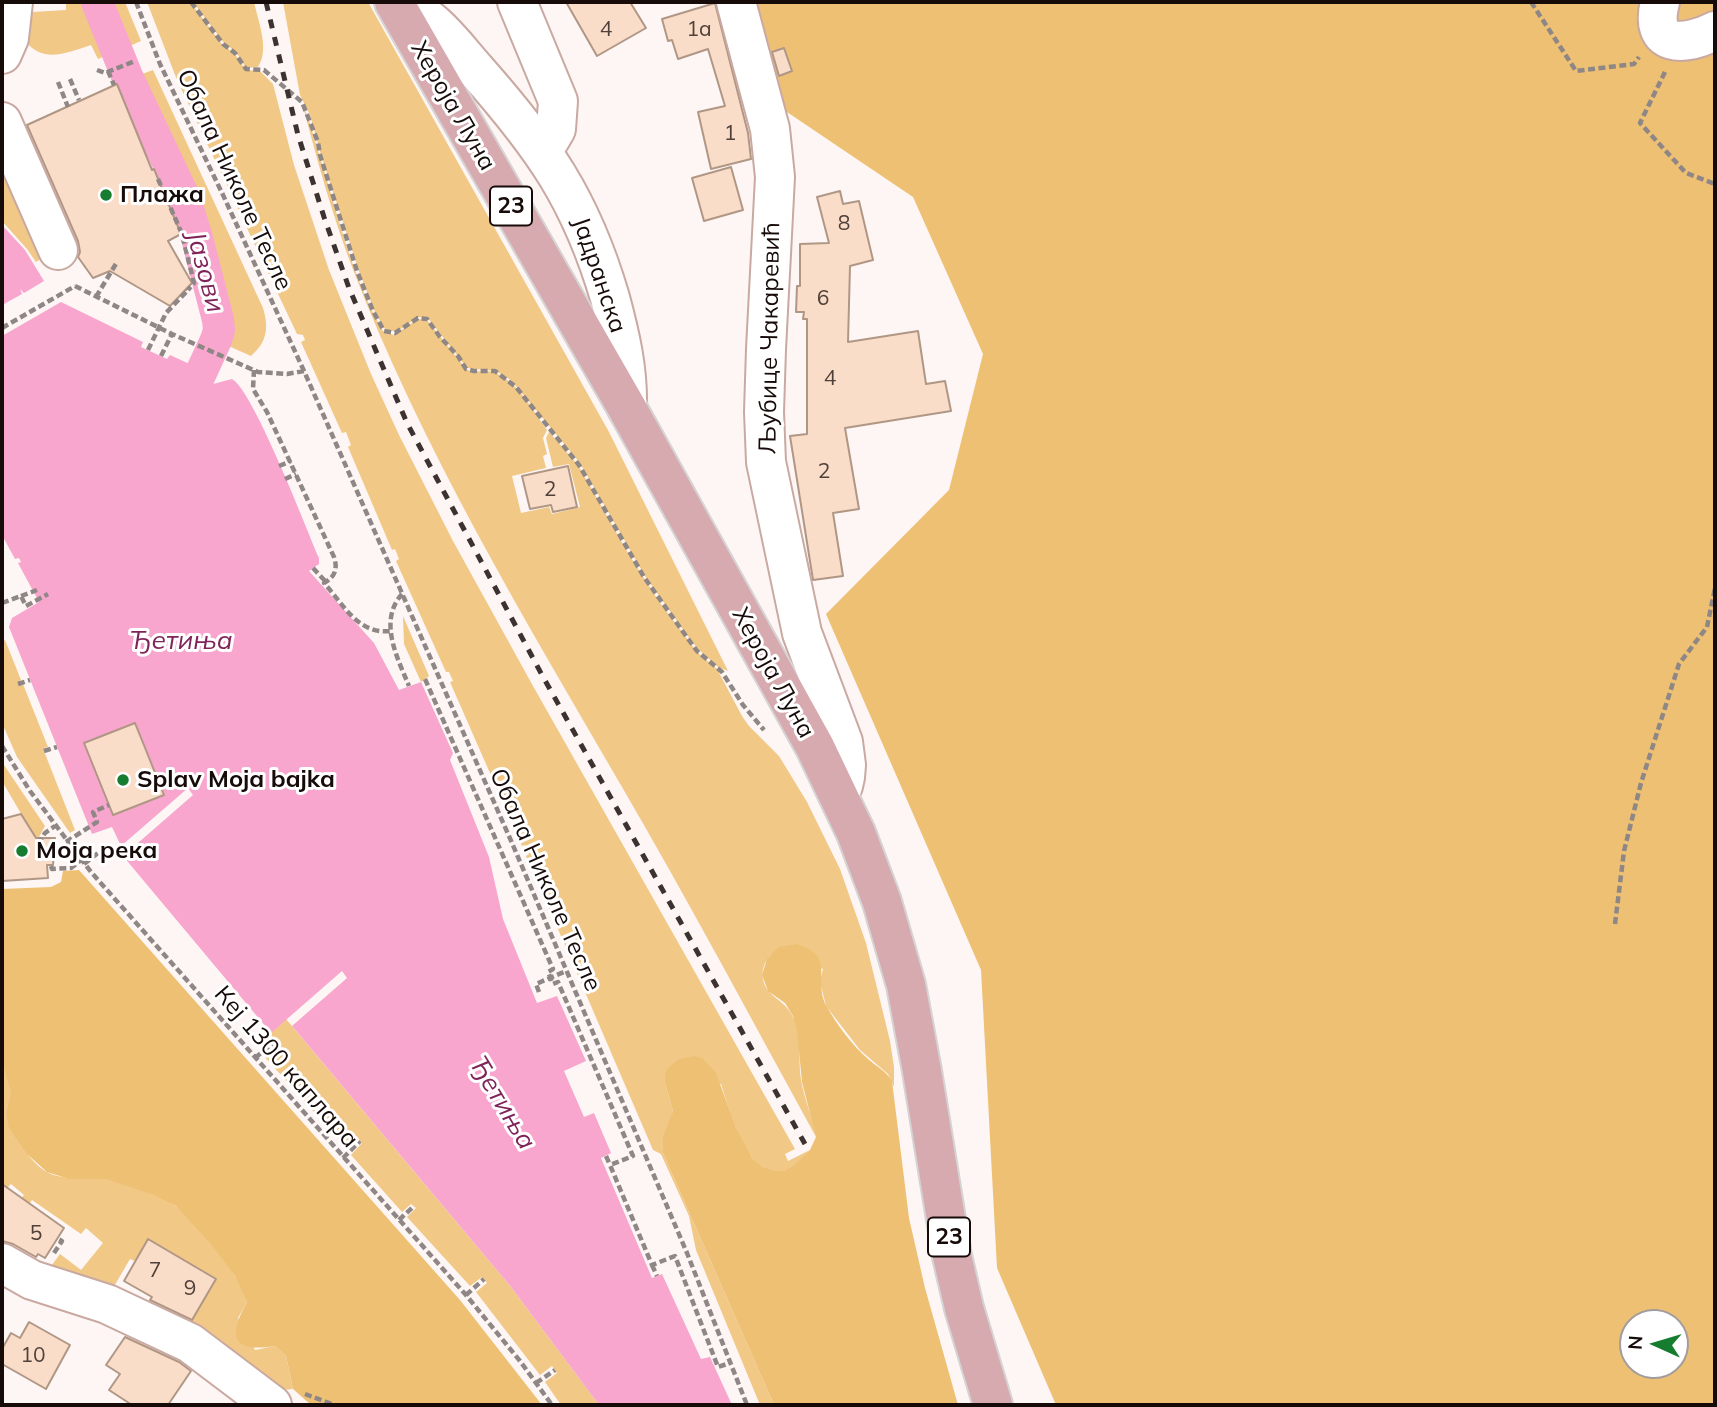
<!DOCTYPE html>
<html>
<head>
<meta charset="utf-8">
<style>
	body { margin:0 }
	#map { position:relative; width:1717px; height:1407px; overflow:hidden; background:#fdf6f4; font-family:Mulish,sans-serif }
	canvas { display:block }
	.frame { position:absolute; inset:0; border:4px solid #160b09; pointer-events:none }
	.north { position:absolute; left:1619px; top:1309px; width:70px; height:70px; box-sizing:border-box; background:#fff; border:2px solid #a29d9d; border-radius:50%; rotate:274deg; font-size:19px; font-weight:700; line-height:28px; text-align:center; color:#160b09 }
	.north::after { content:''; display:block; margin:auto; width:24px; height:32px; background:#167d30; clip-path:polygon(50% 0,100% 100%,50% 72%,0 100%) }
</style>
</head>
<body>
<div id="map">
<canvas width="1717" height="1407"></canvas>
<div class="frame"></div>
<div class="north">N</div>
</div>
<script>
const context = document.querySelector('canvas').getContext('2d');
context.lineJoin = 'round';
function fill(path, color) {
  context.fillStyle = color;
  context.fill(path, 'evenodd');
}
function strokePath(path, color, width, dash) {
  context.strokeStyle = color;
  context.lineWidth = width;
  context.lineCap = dash ? 'butt' : 'round';
  context.setLineDash(dash || []);
  context.stroke(path);
}
function write(font, color, halo, rows, align = 'center') {
  context.font = font + ' Mulish,sans-serif';
  context.lineWidth = 6;
  context.setLineDash([]);
  context.textBaseline = 'middle';
  context.strokeStyle = halo;
  context.fillStyle = color;
  for (const [text, x, y, turn = 0] of rows) {
    context.save();
    context.translate(x, y);
    context.rotate((+turn || 0) * Math.PI / 180);
    context.textAlign = isNaN(turn) ? turn : align;
    if (halo) context.strokeText(text, 0, 0);
    context.fillText(text, 0, 0);
    context.restore();
  }
}
fill(new Path2D(`
	M32,2v10l34,-2v-8h23l21,52 -12,5 -7,-14c-25,8 -47,19 -66,-4z
	M106,2h19l16,39 -16,7z
	M147,2h43l32,42 12,9 12,17 14,1 13,13 21,81 35,105 42,104 28,61 54,106 80,145 262,463 -10,5 3,7 22,-11c-7,7 -16,18 -26,21 -37,11 -55,-63 -63,-87l-56,-1 8,28 -10,42 111,252h-14l-64,-155 -7,-34 -28,-62 -8,-4 -120,-279 2,-5 -6,-3 -3,-7 3,-2 -4,-9 -3,1 -72,-164 3,-1 -4,-9h-3l-50,-111 3,-2 -4,-10 -3,1 -44,-103 3,-2 -5,-13 -4,1 -41,-91 4,-2 -2,-5 -6,-1 -120,-254z
	M193,2h61c4,19 16,47 4,65l-12,1 -10,-16 -12,-9z
	M283,2h85l241,430 119,239 -10,-4 -20,-18 -11,-14 -42,-59 -65,-113 -69,-83 -15,-9 -29,-3 -39,-50 -10,-1c-11,6 -20,20 -34,11l-10,-18 -15,-39 -38,-116 -11,-40 -10,-20z
	M153,70l110,238c6,20 4,34 -12,48l-27,-12 5,-13 -2,-18 -30,-109 -60,-128z
	M123,83c24,53 55,107 66,165l-16,-44 -54,-120z
	M303,106c8,16 11,34 17,51 18,58 32,121 63,174l11,4 24,-16 9,1 39,49c9,5 18,0 27,3 24,8 40,39 54,58l-4,8 4,16 -4,2 3,12 -34,8 9,37 28,-6 3,7 28,-7 -11,-43 -16,3 -7,-29 3,-6 29,33 50,88 30,47 39,52 20,17 25,47 7,10 30,30 28,46 33,67 26,74 24,98 4,26v20l-6,-13 -28,-24 -34,-44 -6,-24 3,-13 -51,-16c-7,8 -12,18 -8,30 4,13 21,18 28,32 10,18 6,44 9,64 3,20 12,39 15,58 -64,-117 -127,-235 -194,-350 -98,-169 -200,-338 -270,-520 -20,-53 -35,-107 -49,-161z
	M2,141l48,112 -14,9 -9,-13 -25,-28z
	M403,616l26,60 -8,6 -17,-38z
	M5,640l16,40 -3,4h5l25,63 -4,1v3l31,79 -5,3 -53,-76 -15,-34v-81z
	M2,762l43,64 -8,15 -35,-60z
	M286,1019l225,268 88,118h-38l-16,-23 12,-9 -5,-7 -12,9 -64,-83 11,-9 -5,-6 -12,9 -63,-69 9,-9 -5,-4 -9,8 -51,-57 11,-12 -4,-4 -11,10 -83,-93 11,-9 -8,-12z
	M2,1061l10,32 -6,19c11,21 20,50 43,61 19,9 39,2 58,6 20,5 54,16 70,28 26,22 60,63 70,95l-9,16 17,32 20,-4 11,10 7,33 -19,2 -87,-63 29,-49 -68,-40 -13,22 -5,-2 -21,36 -63,-22 14,-19 21,16 22,-27 -17,-15 -5,6 -49,-34 -14,20 -10,-7 16,-18 -13,-11 -5,5 -4,-3z`), '#f1c886');
fill(new Path2D(`
	M755,2h960v1403h-659l-59,-137 -16,-298 -155,-356 123,-124 34,-136 -70,-157 -132,-89zM1633,1323h42v42h-42z
	M79,870l381,430 82,105h-231l-18,-16 -7,-33 -11,-10c-42,7 -48,-9 -28,-44l-12,-26 -24,-32 -35,-38 -22,-11 -48,-16h-37l-22,-7 -20,-18 -18,-26 -3,-16 5,-19 -9,-32v-172l49,-2 10,-5 2,-11z
	M797,944c40,12 15,37 30,63 10,18 26,39 41,52 9,8 18,12 24,22l17,137 16,70 33,117h-184l-111,-252v-16l10,-26 -8,-28v-8l3,-7 11,-9 15,-3 8,2 14,15 20,55 16,30 10,9 12,4h10l9,-5 17,-16 6,-13 -14,-55 -5,-51 -4,-15 -8,-13 -17,-12 -6,-16 5,-16 5,-6 7,-6z`), '#eec074');
fill(new Path2D(`
	M2,225l23,25 19,31 -20,12 -4,-4 2,5 -18,10 -2,-3z
	M61,302l82,40 -2,5 26,12 3,-4 24,11 4,-2 9,3 6,17 19,-5c21,11 74,149 87,179v6l-10,7 65,72 25,47 22,-8 32,71 -3,7 39,97 14,62 34,84 20,-7 29,65 -22,10 20,46 10,-4 17,40 -10,5 51,120 10,-4 39,85 9,-2 22,48h-133l-88,-118 -219,-261 55,-48 -5,-7 -71,62 -148,-177 70,-61 -5,-7 -67,58 -9,-19 -20,7 -83,-207 3,-9 27,-16 -21,-39 3,-1 -2,-4 -4,1 -13,-24v-199z`), '#f8a6ce');
strokePath(new Path2D(`
	M97,2l30,74 58,123 12,39 21,82 1,10 -3,10 -29,63`), '#f8a6ce', 32);
const building = new Path2D(`
	M566,2h64l16,26 -49,28z
	M715,3l33,130 3,26 -40,10 -13,-57 27,-6 -17,-57 -30,10 -6,-19 -4,1 -6,-22z
	M784,48l8,23 -13,5 -7,-24z
	M117,84l35,86 2,-1 27,65 -13,7 24,42 -22,23 -60,-35 -17,7 -15,-21 2,-5 -2,-11 -51,-116z
	M731,167l12,43 -39,11 -12,-43z
	M840,191l3,13 16,-3 14,59 -23,6 -2,76 70,-11 8,53 19,-3 6,30 -106,17 14,81 -26,4 10,63 -30,4 -23,-144 17,-2v-115h-4l1,-7h-8l1,-26h3v-42l29,-1 -12,-46z
	M568,466l9,41 -24,5 -2,-7 -21,4 -8,-33z
	M135,723l29,72 -51,20 -29,-72z
	M21,814l15,24h19l-2,27h-6l1,13 -46,3v-62z
	M2,1184l62,44 -19,30 -7,-4 -2,3 -23,-13 -11,-3z
	M148,1239l68,40 -24,41 -42,-20 2,-3 -28,-16z
	M29,1322l41,23 -24,44 -44,-25v-15l9,-16 9,5z
	M125,1337l54,25 12,9 -23,34h-36l-23,-15 11,-16 -14,-9z`);
fill(building, '#faddc8');
strokePath(building, '#b09785', 2);
const minor = new Path2D(`
	M517,2l41,99 -2,28 -13,22
	M736,2l34,127 5,48 -9,172 -2,63 2,50 36,171 41,109 3,23 -1,12 -2,9 -5,6
	M1660,2c-12,47 25,44 55,29
	M395,3c36,8 57,40 81,67 67,76 105,129 134,228 10,37 18,71 17,110
	M2,54l7,-16 4,-36
	M2,122l56,128
	M2,1263l30,17 75,24 83,39 82,62`);
const major = new Path2D(`
	M394,2l233,406 188,339 41,86 26,69 24,83 16,86 30,185 12,52 29,97`);
strokePath(minor, '#c9a9a1', 42);
strokePath(major, '#d5d3d3', 42);
strokePath(new Path2D(`
	M136,2l24,62 63,131 81,176 208,472 175,410 60,152
	M191,2l32,42 12,9 11,16 18,1 38,32 16,40 2,13 37,116 16,40 11,20 11,2 23,-15 9,1 13,18 18,19 8,13 8,2h21l21,16 63,78 65,112 42,59 11,15 25,21 21,33 21,25
	M1531,2l45,69 58,-7 5,-7
	M97,70l8,3 30,-12
	M108,71l6,14
	M1665,72l-25,51 46,50 29,11
	M70,79l9,21
	M58,82l10,25
	M158,179l24,55 12,49 -6,7
	M75,286l97,48 86,38 29,2 17,-3
	M96,297l21,-35
	M2,328l73,-42
	M148,350l18,-37 22,-23 -1,-1
	M161,356l11,-22
	M254,370l-1,19 14,23 67,145c4,12 1,20 -10,26 20,22 34,52 67,48
	M279,466l12,-5
	M285,479l11,-5
	M313,568l13,14
	M402,594c-24,27 -5,63 7,92
	M21,596l16,-6
	M2,603l19,-7 5,10 22,-12
	M425,679l128,290 -5,3 5,12 5,-2 75,174 -23,9 42,100 23,-9 43,111 12,-4
	M18,684l12,-4
	M2,746l28,45 61,81 375,423 54,66 32,44
	M44,751l13,-4
	M66,842l31,-20 -4,-10 16,-7
	M38,844l7,-11 10,-7
	M58,851l10,-7
	M84,864l19,-15
	M51,866l1,3 19,-1 10,-8
	M1615,924l9,-73 17,-68 38,-119 28,-37 8,-39
	M539,992l-3,-8 30,-13
	M255,1058l17,-14
	M606,1156l4,9
	M343,1158l17,-17
	M399,1220l15,-14
	M54,1253l8,-12 -4,-2
	M652,1265l5,11
	M466,1295l18,-16
	M536,1383l19,-13
	M305,1394l29,11`), '#8f8785', 4.5, [7, 3.5]);
strokePath(minor, '#fff', 38);
strokePath(major, '#d7aab0', 38);
strokePath(new Path2D(`
	M266,2l32,133 26,82 25,71 58,135 135,252 263,469`), '#3c3230', 5, [9, 9]);
for (const [x, y, r, color] of [
	[106,195,7,"#167d30"],
	[123,780,7,"#167d30"],
	[22,851,7,"#167d30"]
]) {
  const dot = new Path2D();
  dot.arc(x, y, r, 0, 2 * Math.PI);
  context.fillStyle = color;
  context.fill(dot);
  strokePath(dot, '#fff', 2.5);
}
write('21px', '#4f4039', null, [
	["4",606,30],
	["1a",699,30],
	["1",730,134],
	["8",844,224],
	["6",823,299],
	["4",830,379],
	["2",824,472],
	["2",550,490],
	["5",36,1234],
	["7",155,1271],
	["9",190,1289],
	["10",33,1356]
]);
for (const [x, y, w] of [
	[511,206,42],
	[949,1237,42]
]) {
  const box = new Path2D();
  box.roundRect(x - w / 2, y - 19.5, w, 39, 5);
  context.fillStyle = '#fff';
  context.fill(box);
  strokePath(box, '#160b09', 2);
}
write('bold 23px', '#160b09', null, [
	["23",511,206],
	["23",949,1237]
]);
write('24px', '#160b09', '#fff', [
	["Хероја Луна",453,106,60],
	["Обала Николе Тесле",234,180,65],
	["Јадранска",599,275,71],
	["Љубице Чакаревић",770,338,-89],
	["Хероја Луна",773,673,61],
	["Обала Николе Тесле",545,880,66],
	["Кеј 1300 каплара",286,1067,49]
]);
write('bold 24px', '#160b09', '#fff', [
	["Плажа",120,195],
	["Splav Moja bajka",137,780],
	["Моја река",36,851]
], 'left');
write('italic 26px', '#7f2358', '#fff', [
	["Јазови",205,272,75],
	["Ђетиња",181,641],
	["Ђетиња",502,1103,59]
]);
</script>
</body>
</html>
